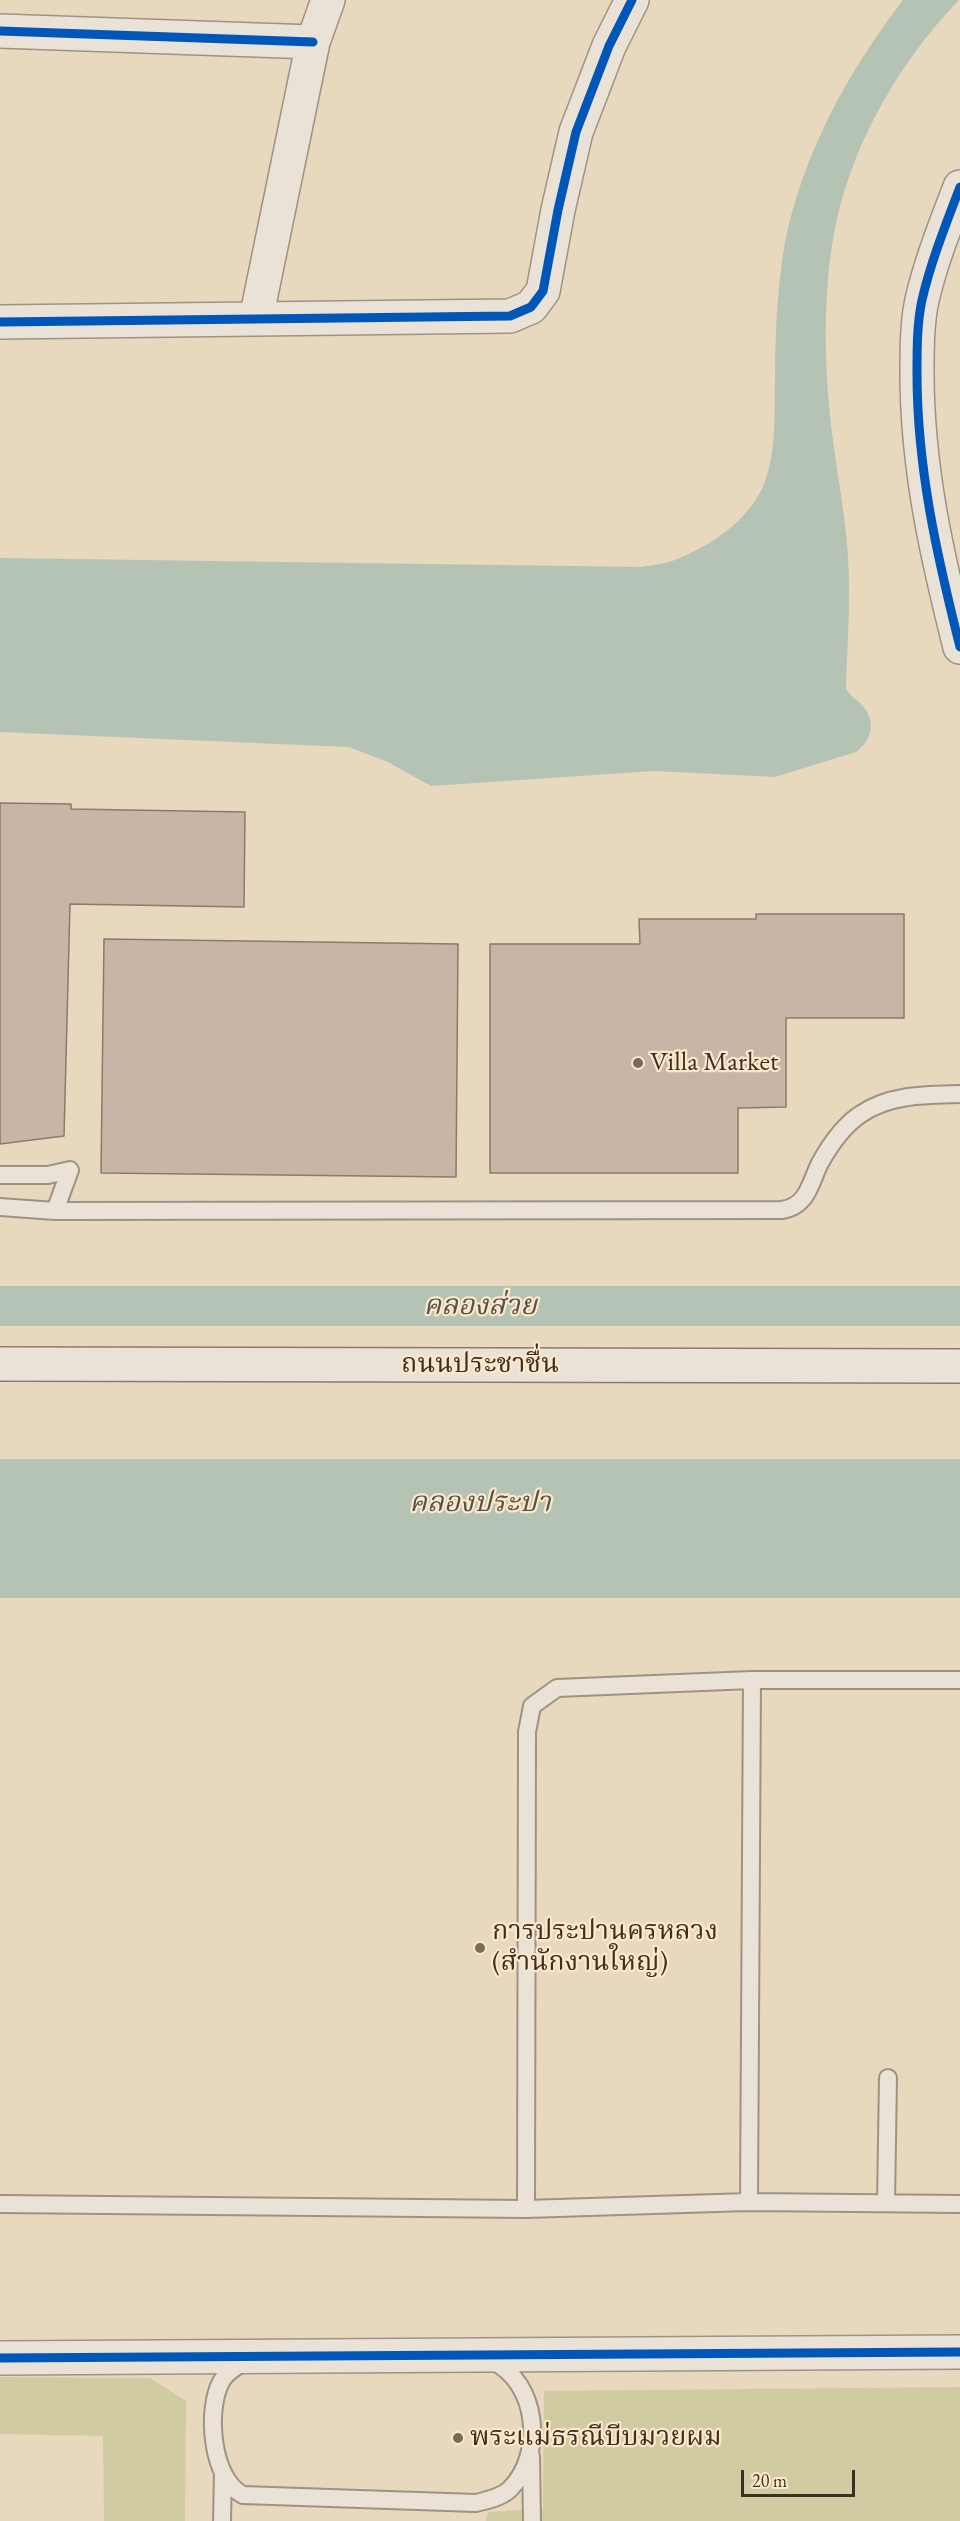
<!DOCTYPE html>
<html>
<head>
<meta charset="utf-8">
<style>
	body { margin:0 }
	#map { position:relative; width:960px; height:2521px; overflow:hidden; background:#e7d8be; font-family:"EB Garamond",serif }
	canvas { display:block }
	.scale { position:absolute; left:741px; top:2470px; width:114px; height:27px; box-sizing:border-box; border:3px solid #412d24; border-top:0; padding-left:8px; font-size:18px; line-height:21px; white-space:nowrap; color:#412d24; -webkit-text-stroke:4px #fae8ca; paint-order:stroke }
</style>
</head>
<body>
<div id="map">
<canvas width="960" height="2521"></canvas>
<div class="scale">20 m</div>
</div>
<script>
const context = document.querySelector('canvas').getContext('2d');
context.lineJoin = 'round';
function fill(path, color) {
  context.fillStyle = color;
  context.fill(path, 'evenodd');
}
function strokePath(path, color, width, dash) {
  context.strokeStyle = color;
  context.lineWidth = width;
  context.lineCap = dash ? 'butt' : 'round';
  context.setLineDash(dash || []);
  context.stroke(path);
}
function write(font, color, halo, rows, align = 'center') {
  context.font = font + ' "EB Garamond","Noto Serif Thai",serif';
  context.lineWidth = 4.5;
  context.setLineDash([]);
  context.textBaseline = 'middle';
  context.strokeStyle = halo;
  context.fillStyle = color;
  for (const [text, x, y, turn = 0] of rows) {
    context.save();
    context.translate(x, y);
    context.rotate((+turn || 0) * Math.PI / 180);
    context.textAlign = isNaN(turn) ? turn : align;
    if (halo) context.strokeText(text, 0, 0);
    context.fillText(text, 0, 0);
    context.restore();
  }
}
fill(new Path2D(`
	M0,2377l150,1 36,23 -1,120h-81l-1,-85 -103,-2z
	M960,2387v134h-474l2,-9 55,-3 1,-118z`), '#d1cba1');
fill(new Path2D(`
	M903,0h56c-51,53 -92,119 -114,189 -21,65 -22,147 -16,215 4,51 16,102 19,153 3,43 -1,88 -2,131 4,8 7,9 13,14 18,16 14,38 -3,50l-81,25 -121,-6 -223,15 -43,-24 -39,-15 -349,-15v-174l641,9c10,-2 22,-3 31,-6 36,-13 78,-41 92,-77 13,-34 10,-69 11,-104 0,-44 2,-88 9,-132 17,-91 63,-175 119,-248z
	M0,1459h960v139h-960z`), '#b5c3b5');
strokePath(new Path2D(`
	M0,1306h960`), '#b5c3b5', 40);
const building = new Path2D(`
	M0,803l71,1v5l174,3 -1,95 -174,-3 -6,232 -64,8z
	M756,914h148v104h-118v89l-48,1v65h-248v-229h150l-1,-25h117z
	M104,939l354,5 -2,233 -355,-4z`);
fill(building, '#c9b4a6');
strokePath(building, '#877c6e', 1.5);
const service = new Path2D(`
	M0,1175h48l22,-5 -15,41
	M0,1207l55,4 727,-1c26,-4 28,-27 38,-47 10,-18 24,-38 41,-49 29,-20 66,-19 99,-20
	M749,2202l3,-522
	M886,2203l2,-125
	M0,2204l526,5 223,-7 211,2
	M526,2209l1,-477 5,-26 25,-18 195,-8h208
	M246,2361c-9,5 -20,11 -25,21 -15,28 -10,97 22,113l233,8c12,-3 26,-6 34,-14 35,-35 28,-107 -18,-128
	M531,2456l1,65
	M222,2521l1,-49`);
const minor = new Path2D(`
	M0,31l313,11
	M960,187c-14,37 -29,74 -38,113 -5,23 -5,49 -5,73 0,95 20,183 43,274
	M256,319l57,-277 15,-42
	M0,322l510,-6 21,-9 12,-16 15,-81 18,-78 33,-86 23,-46
	M0,2358l960,-6`);
const secondary = new Path2D(`
	M0,1364l960,2`);
strokePath(service, '#9e9383', 20);
strokePath(minor, '#9e9383', 36);
strokePath(secondary, '#877c6e', 36);
strokePath(service, '#eae2d6', 16);
strokePath(minor, '#eae2d6', 33);
strokePath(secondary, '#eae2d6', 33);
strokePath(new Path2D(`
	M0,31l313,11
	M960,187c-14,37 -29,74 -38,113 -5,23 -5,49 -5,73 0,95 20,183 43,274
	M0,322l510,-6 21,-9 12,-16 15,-81 18,-78 33,-86 23,-46
	M0,2358l960,-6`), '#0057b8', 9);
for (const [x, y, r, color] of [
	[638,1063,6,"#7b695a"],
	[480,1948,6,"#7b695a"],
	[458,2438,6,"#7b695a"]
]) {
  const dot = new Path2D();
  dot.arc(x, y, r, 0, 2 * Math.PI);
  context.fillStyle = color;
  context.fill(dot);
  strokePath(dot, '#fae8ca', 2);
}
write('27px', '#412d24', '#fae8ca', [
	["Villa Market",650,1063],
	["การประปานครหลวง",492,1932],
	["(สำนักงานใหญ่)",492,1963],
	["พระแม่ธรณีบีบมวยผม",470,2438]
], 'left');
write('27px', '#412d24', '#fae8ca', [
	["ถนนประชาชื่น",480,1365]
]);
write('italic 28px', '#585047', '#fae8ca', [
	["คลองส่วย",480,1306],
	["คลองประปา",480,1503]
]);
</script>
</body>
</html>
